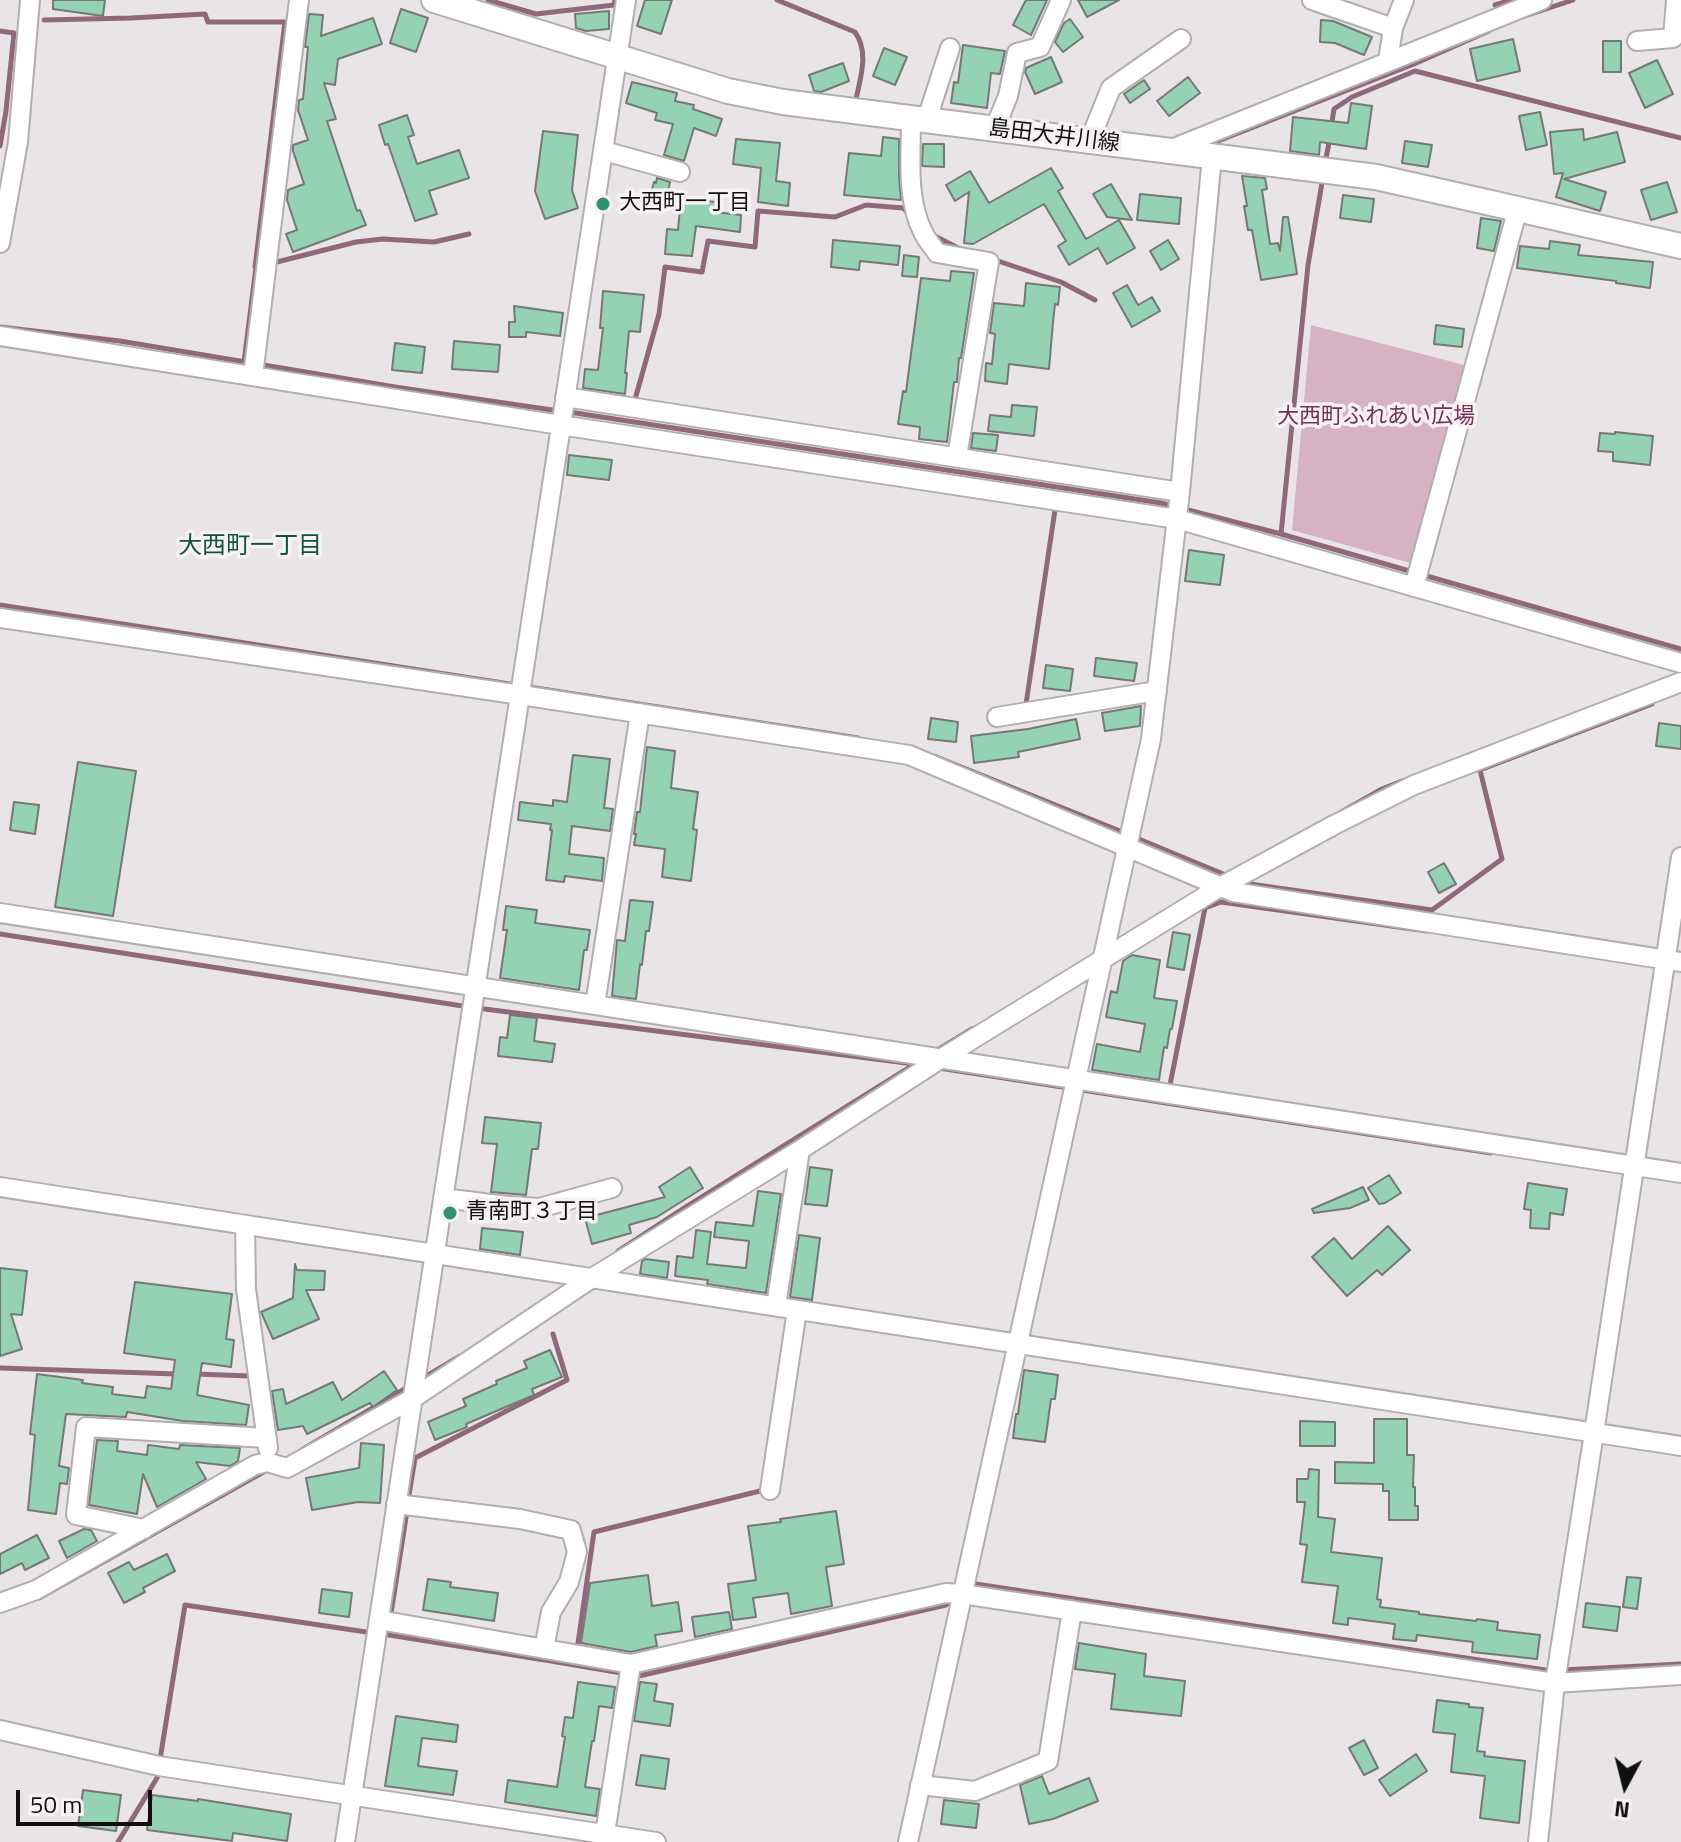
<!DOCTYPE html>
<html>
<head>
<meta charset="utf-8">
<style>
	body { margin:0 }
	#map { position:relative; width:1681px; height:1842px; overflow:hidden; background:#e9e5e6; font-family:"Titillium Web",sans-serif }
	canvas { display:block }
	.north { position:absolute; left:1585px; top:1746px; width:80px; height:80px; -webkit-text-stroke:6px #f6f2f4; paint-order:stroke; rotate:187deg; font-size:22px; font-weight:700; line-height:32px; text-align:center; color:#111010 }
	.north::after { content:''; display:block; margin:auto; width:28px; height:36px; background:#111010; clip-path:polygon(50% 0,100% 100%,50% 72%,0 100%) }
	.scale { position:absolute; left:16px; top:1790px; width:136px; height:36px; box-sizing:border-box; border:4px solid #111010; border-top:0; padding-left:10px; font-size:24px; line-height:28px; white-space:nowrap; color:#111010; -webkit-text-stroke:6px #f6f2f4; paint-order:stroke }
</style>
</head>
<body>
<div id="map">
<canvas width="1681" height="1842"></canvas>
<div class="north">N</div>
<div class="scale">50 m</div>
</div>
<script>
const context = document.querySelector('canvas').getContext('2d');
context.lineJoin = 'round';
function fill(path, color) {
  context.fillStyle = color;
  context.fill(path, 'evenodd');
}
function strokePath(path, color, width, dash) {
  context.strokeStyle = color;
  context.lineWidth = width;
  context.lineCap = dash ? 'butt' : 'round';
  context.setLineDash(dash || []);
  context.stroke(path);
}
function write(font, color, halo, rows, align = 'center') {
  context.font = font + ' "Titillium Web","Noto Sans JP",sans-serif';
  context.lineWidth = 7;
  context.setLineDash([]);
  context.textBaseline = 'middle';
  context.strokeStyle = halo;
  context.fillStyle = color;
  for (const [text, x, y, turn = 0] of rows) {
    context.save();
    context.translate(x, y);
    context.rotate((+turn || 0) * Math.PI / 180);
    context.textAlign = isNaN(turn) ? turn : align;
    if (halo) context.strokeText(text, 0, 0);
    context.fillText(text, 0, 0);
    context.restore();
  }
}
fill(new Path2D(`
	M1311,325l157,41 -54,198 -122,-34z`), '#d6b2c2');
strokePath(new Path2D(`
	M488,0l48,14 78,-9 1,-5
	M777,0l78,32c14,20 6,44 1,67
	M1495,5l16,-5
	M1528,15l45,-15
	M44,20l87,-2 74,-4 3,8h77l-30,245
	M0,31l14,2 -8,78 -6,35
	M1331,128l3,-19 18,-12 63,-26 266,67
	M1218,141l196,-77 75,-33
	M1325,163l5,-25
	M933,235l27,14
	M992,259l69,23 34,18
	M269,264l87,-22 27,-3 51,3 35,-8
	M0,327l120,14 275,46 164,24
	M244,362l12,-95
	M634,403l25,-89 6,-47 37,5 6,-31 47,6 3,-36 77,6 31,-12 37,3 8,7
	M569,412l592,91 120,31 27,-269 15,-88
	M1281,534l400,115
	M0,605l858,133
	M1026,704l29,-194
	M934,756l191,77
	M1343,811l39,-22 20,-8
	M1134,837l94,39
	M1241,881l9,3 182,26 70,-51 -22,-89 172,-66
	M0,934l469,73 445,57
	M936,1051l36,-22
	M939,1068l552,85
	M1169,1090l36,-182 16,-6 206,29
	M618,1251l66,-43 237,-148
	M0,1368l177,6
	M195,1374l55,2
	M420,1380l40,-24
	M300,1451l108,-64
	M408,1501l7,-43 152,-78 -14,-46
	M970,1589l6,-5 576,87
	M39,1598l228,-128
	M390,1620l17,-109
	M383,1634l168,27 88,15 307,-71 9,-6
	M577,1650l17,-118 166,-41
	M1562,1670l119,-6
	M118,1842l39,-64 28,-173 188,28`), '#90687b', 5);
const building = new Path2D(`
	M53,0h52l-2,16 -50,-7z
	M645,0h27l-11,34 -24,-8z
	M1026,0h21l-16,35 -18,-10z
	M1078,0h41l-32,17z
	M401,9l27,9 -12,34 -26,-9z
	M609,11v18l-23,2 -10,-3 -1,-14z
	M309,14l14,1 -2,21 52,-18 9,26 -44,15 -3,26 -11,-2 12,36 -9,2 30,90 3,-1 6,15 -73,27 -7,-18 11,-4 -10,-30 1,-10 16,-6 -11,-33v-6l15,-5 -10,-30 1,-10 4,-1 5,-52h-3z
	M1070,19l13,18 -20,15 -8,-10 9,-19z
	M1321,20l12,1 39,16 -8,18 -29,-12 -15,-1z
	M1513,39l7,32 -43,10 -7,-32z
	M1603,41h18v31h-18z
	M963,45l42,6 -5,23 -9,-1 -4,35 -36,-5 3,-21 4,1z
	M884,48l23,9 -12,28 -22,-9z
	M1051,57l11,25 -27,12 -10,-22 1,-4z
	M1657,60l16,34 -28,14 -16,-35z
	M843,63l6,18 -28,11 -7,-1 -5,-16z
	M1188,77l12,16 -31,23 -12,-15z
	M1144,80l6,9 -20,14 -6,-9z
	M632,82l45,11 -2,8 19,4 -1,4 29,10 -6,17 -22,-8 -10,33 -20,-6 9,-31 -18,-4 2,-7 -31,-10z
	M1351,103l21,3 -6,43 -46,-7 -1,13 -29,-4 3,-34 55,6z
	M1540,112l7,33 -21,5 -7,-34z
	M407,115l7,20 -6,2 9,27 42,-14 10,28 -40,13 8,23 -22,7 -27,-77 -3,1 -6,-20z
	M1583,129l1,11 33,-8 8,30 -61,17 42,13 -6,19 -44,-14 7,-24 -9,1 -4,-42z
	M543,131l35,4 -6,55 6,18 -33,11 -10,-28z
	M883,137l16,2v38l2,23 -57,-5 5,-42 32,3z
	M736,139l44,4 -4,38 14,2 -2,23 -30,-4 3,-34 -28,-4z
	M1405,141l27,4 -4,22 -26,-4z
	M923,144h21v23l-22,-1z
	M1051,168l12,20 -5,3 28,48 33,-19 16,28 -28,16 -9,-16 -29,17 -11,-19 8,-5 -22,-37 -71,40 -9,-1 5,-51 -14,9 -9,-16 24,-14 19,32z
	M1242,176l23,2 2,11 -5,1 8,54 8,-1 2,8 3,-34h5l9,57 -36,6 -9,-50h-4l-4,-24h3z
	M657,178l13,4 -4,19 -16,-4 4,-15 2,1z
	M1667,182l10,30 -26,8 -10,-30z
	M1111,184l21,36 -25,-3 -14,-23z
	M1140,194l41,4 -2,26 -42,-4z
	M1343,195l31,4 -3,23 -31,-4z
	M681,198l35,4 -1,10 26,3 -1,17 -44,-6 -4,30 -27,-2 2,-25 11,1z
	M1481,218l20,3 -7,30 -17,-3z
	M833,240l67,6 -2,19 -38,-4 -1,9 -28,-3z
	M1168,240l11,19 -18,11 -11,-19z
	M1550,241l30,4 -2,10 75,7 -3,26 -34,-5v-2l-99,-13 3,-22 29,3z
	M904,255l15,2 -2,20 -15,-1z
	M951,271l23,2 -13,85h-2l-2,24h-3l-7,60 -28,-3 1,-12 -22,-3 5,-33 3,1 15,-114 29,3z
	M1026,283l34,4 -2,18 -3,-1 -2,18 -4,47 -40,-5 -2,20 -22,-3 1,-18 6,1 3,-30 -5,-1 4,-30 30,3z
	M1127,285l11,20 14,-8 8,14 -28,16 -19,-34z
	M603,291l41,4 -4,37 -11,-1 -4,42h2l-2,21 -42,-6 2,-19 13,1 5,-42h-3z
	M514,306l49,7 -3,23 -34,-4v5h-17v-15h6z
	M1436,325l28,4 -2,18 -28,-3z
	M454,341l46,4 -2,27 -46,-3z
	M395,343l30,4 -3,26 -30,-3z
	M1012,405l25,2 -3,29 -46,-5 2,-16 21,2z
	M1615,432l38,4 -3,29 -37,-4v-9l-15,-1 2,-18 15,1z
	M973,433l25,2 -2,16 -25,-3z
	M569,455l43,5 -3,20 -42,-5z
	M1189,550l35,5 -4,30 -35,-4z
	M1096,658l41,5 -3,18 -40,-5z
	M1046,665l27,4 -3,22 -27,-3z
	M1141,706l-1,20 -35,5 -3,-18z
	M931,718l27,4 -2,20 -28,-3z
	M1076,719l4,20 -62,13 1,5 -45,6 -3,-27 57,-7z
	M1659,723l22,3v23l-25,-3z
	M647,747l28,4 -4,37 27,4 -5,37 4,1 -6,51 -29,-4 3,-28 -31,-4 2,-11h-2l3,-22h3z
	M573,755l37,4 -6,49 9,1 -3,22 -38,-5 -3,28 35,4 -2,23 -37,-5 -1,6 -18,-2 6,-50h-2l1,-6 -33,-4 2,-18 33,4v-6l14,2z
	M78,762l58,9 -23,145 -58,-9z
	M14,802l25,3 -4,29 -25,-4z
	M1444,863l12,21 -17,9 -11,-21z
	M630,900l23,2 -4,29h-3l-4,34 -2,-1 -4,35 -24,-3 5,-56 8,1z
	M506,906l31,4 -2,13 55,7 -3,20h-3l-5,40 -79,-12 7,-48h-4z
	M1173,932l17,3 -6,35 -17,-3z
	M1132,955l28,5 -6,38 23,3 -5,28h-2l-3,19 -3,-1 -5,33 -67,-10 5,-26 43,8 5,-28 -39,-7 5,-26 6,2 6,-32z
	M510,1015l27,3 -3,23 21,3 -3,18 -54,-6 2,-19 7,1z
	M485,1117l56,6 -3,26h-6l-6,46 -35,-3 6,-48 -15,-1z
	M690,1167l13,21 -46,29 -28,8 2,8 -39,11 -7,-26 80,-21 -6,-10z
	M810,1167l22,3 -5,36 -22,-2z
	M1389,1175l12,18 -16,10 -6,1 -11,-16z
	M1528,1183l39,6 -4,26 -13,-2 -1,16 -19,-1 1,-18 -7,-1z
	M1363,1187l6,13 -19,8 -36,5 -2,-4z
	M758,1191l23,3 -15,99 -59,-9 1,-4 -33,-4 2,-20 16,2 3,-28 15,2 -4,32 39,4 3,-27 -35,-4 2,-15 37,4z
	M1388,1226l22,24 -28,25 -5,-5 -30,26 -35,-39 22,-19 18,21z
	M482,1228l41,4 -3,23 -40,-6z
	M799,1235l21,3 -8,62 -22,-3z
	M645,1259l24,3 -2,16 -27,-4 2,-13z
	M295,1264l2,6 28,1 -1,19h-18l13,29 -46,20 -12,-27 32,-14z
	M0,1268l27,3 -5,44 -11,-1 11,35 -22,7z
	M135,1282l97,12 -6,45 8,1 -3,27 -29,-4 -5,32 52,10 -3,20 -63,-4 -56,-9 -1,5 -60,-3 -7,52 10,2 -2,16 -7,-1 -4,31 -28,-4 7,-75 -5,-1 7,-60 46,6 -1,3 31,4 -1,7 33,4 2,-12 24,3 4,-29 -51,-7z
	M550,1350l12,27 -30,12 2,6 -68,29 1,3 -32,13 -7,-18 38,-16 -3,-7 34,-15 -1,-3 31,-13 -3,-7z
	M1024,1370l34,5 -3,24h-4l-6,43 -32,-4 3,-24h2z
	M384,1371l13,19 -24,17 -3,-4 -63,31 -4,-8 -25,4 -6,-39 11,-2 3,15 47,-22 9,18z
	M1374,1419h33v36h7l-1,32h2v19h3v14h-29v-29h-6v-7l-48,-1v-21l39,1z
	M1300,1421l35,1v24h-35z
	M97,1440l21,1 -1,10 30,4 1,-10 31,4 1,-4 60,3 -2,13 -8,5 -34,-4 10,17 -49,28 -14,-33 -6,40 -48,-9z
	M361,1443l23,2 -4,58 -22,-1 -46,8 -6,-32 53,-10z
	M1309,1469l10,1 -1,47 17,2 -4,33 51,6 -5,41 4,1 -1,7 39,5v2l57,7 1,-2 21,3 -1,8 43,5 -3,24 -65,-7 1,-10 -56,-7 -1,6 -23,-2 2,-15 -47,-6v7l-15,-2 5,-37 -36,-4 5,-37 -7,-1 5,-42h-8v-23h11z
	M836,1511l8,53 -18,3 6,39 -41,8 -3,-21 -35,5 3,19 -23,3 -5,-36 28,-4 -8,-54 33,-4 -1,-3z
	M84,1529l7,1 6,11 -30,17 -8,-17z
	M37,1535l12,23 -24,12 -3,-7 -22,11v-20z
	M167,1554l8,17 -32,17 2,4 -21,11 -16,-30 21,-11 5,8z
	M648,1575l4,31 26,-4 4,29 -27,4 2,11 -26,6 -50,-9 9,-60z
	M1627,1577l14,1 -4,31 -14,-2z
	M428,1579l23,3 -1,5 48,6 -4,28 -71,-11z
	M322,1589l30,4 -3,24 -30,-4z
	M1586,1603l34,4 -3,24 -34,-4z
	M729,1612l3,17 -37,8 -3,-20z
	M1079,1643l67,11 -2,22 41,5 -4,35 -70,-7 4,-35 -40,-5z
	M578,1682l37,5 -3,21 -13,-2 -5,35h-2l-7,46 15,2 -4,27 -91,-14 3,-22 49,7 8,-50 -3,-1 3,-19 8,1z
	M640,1682l17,2 -3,17 19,3 -3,22 -36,-5z
	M1437,1700l32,4v3l14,1 -6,43 8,1 -1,4 41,5 -6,62 -39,-5 5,-42 -34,-4 4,-38 -22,-2z
	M396,1716l62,9 -2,17 -34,-4 -4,28 39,5 -4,24 -68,-9z
	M1364,1740l14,28 -14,7 -15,-27z
	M1416,1754l11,17 -37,25 -11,-16z
	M641,1755l28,4 -4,30 -29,-4z
	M1042,1776l7,18 40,-16 9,23 -45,18 -24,5 -9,-39z
	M83,1790l38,5 -5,36 -38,-5z
	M152,1795l46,6v-2l93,15 -4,27 -54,-8 -1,8 -85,-11z
	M944,1800l35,4 -3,24 -35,-4z`);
fill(building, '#95d2b3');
strokePath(building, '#757876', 2);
const minor = new Path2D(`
	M1312,0l81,28
	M1637,41l36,-3 3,-38
	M1388,61l5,-33 11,-28
	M911,120c0,36 -5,79 12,112 3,8 10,14 14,21l52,9 -32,195
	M926,122l24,-74
	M994,130l14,-34 9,-43 23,-6 21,-47
	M1089,142l22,-54 70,-49
	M1169,150l373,-150
	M604,151l76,21
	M0,243l18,-101 12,-142
	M0,336l560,89 617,94 504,144
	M253,376l46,-376
	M565,397l615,95
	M1414,587l104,-379
	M0,618l521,77 388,60 324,137 448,70
	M997,717l160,-26
	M0,913l1681,260
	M595,1005l45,-292
	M0,1187l1681,259
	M443,1198l64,8 32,2 73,-20
	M245,1225l1,64 22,159
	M776,1306l24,-156
	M770,1490l27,-180
	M396,1504l124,15 51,11 6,22 -8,30 -18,30 -7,37
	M144,1529l-68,-14 10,-88 180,11
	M0,1603l36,-13 219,-125 12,-3 20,6 125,-69 180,-121 208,-128 142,-92 278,-171 114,-62 80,-40 267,-103
	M379,1620l252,44 315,-71 16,1 593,89 126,-8
	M0,1730l159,36 497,76
	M920,1785l55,6 73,-30 24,-151
	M605,1834l26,-170
	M345,1842l281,-1842
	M908,1842l243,-1103 29,-247 32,-335
	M1538,1842l17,-159 39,-250 87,-576`);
const secondary = new Path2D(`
	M434,0l294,91 55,11 593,75 305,69`);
strokePath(minor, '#b2aeb0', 22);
strokePath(secondary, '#b2aeb0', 28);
strokePath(minor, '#fff', 18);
strokePath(secondary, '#fff', 24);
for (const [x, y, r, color] of [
	[603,204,8,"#32926b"],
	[450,1213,8,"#32926b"]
]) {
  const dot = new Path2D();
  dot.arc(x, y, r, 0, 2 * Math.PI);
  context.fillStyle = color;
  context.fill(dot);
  strokePath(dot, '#f6f2f4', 3);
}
write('22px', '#111010', '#f6f2f4', [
	["島田大井川線",1054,137,7]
]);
write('22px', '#111010', '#f6f2f4', [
	["大西町一丁目",619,204],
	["青南町３丁目",466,1213]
], 'left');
write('22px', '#753055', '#f6f2f4', [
	["大西町ふれあい広場",1376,418]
]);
write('24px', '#10553b', '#f6f2f4', [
	["大西町一丁目",250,547]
]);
</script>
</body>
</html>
